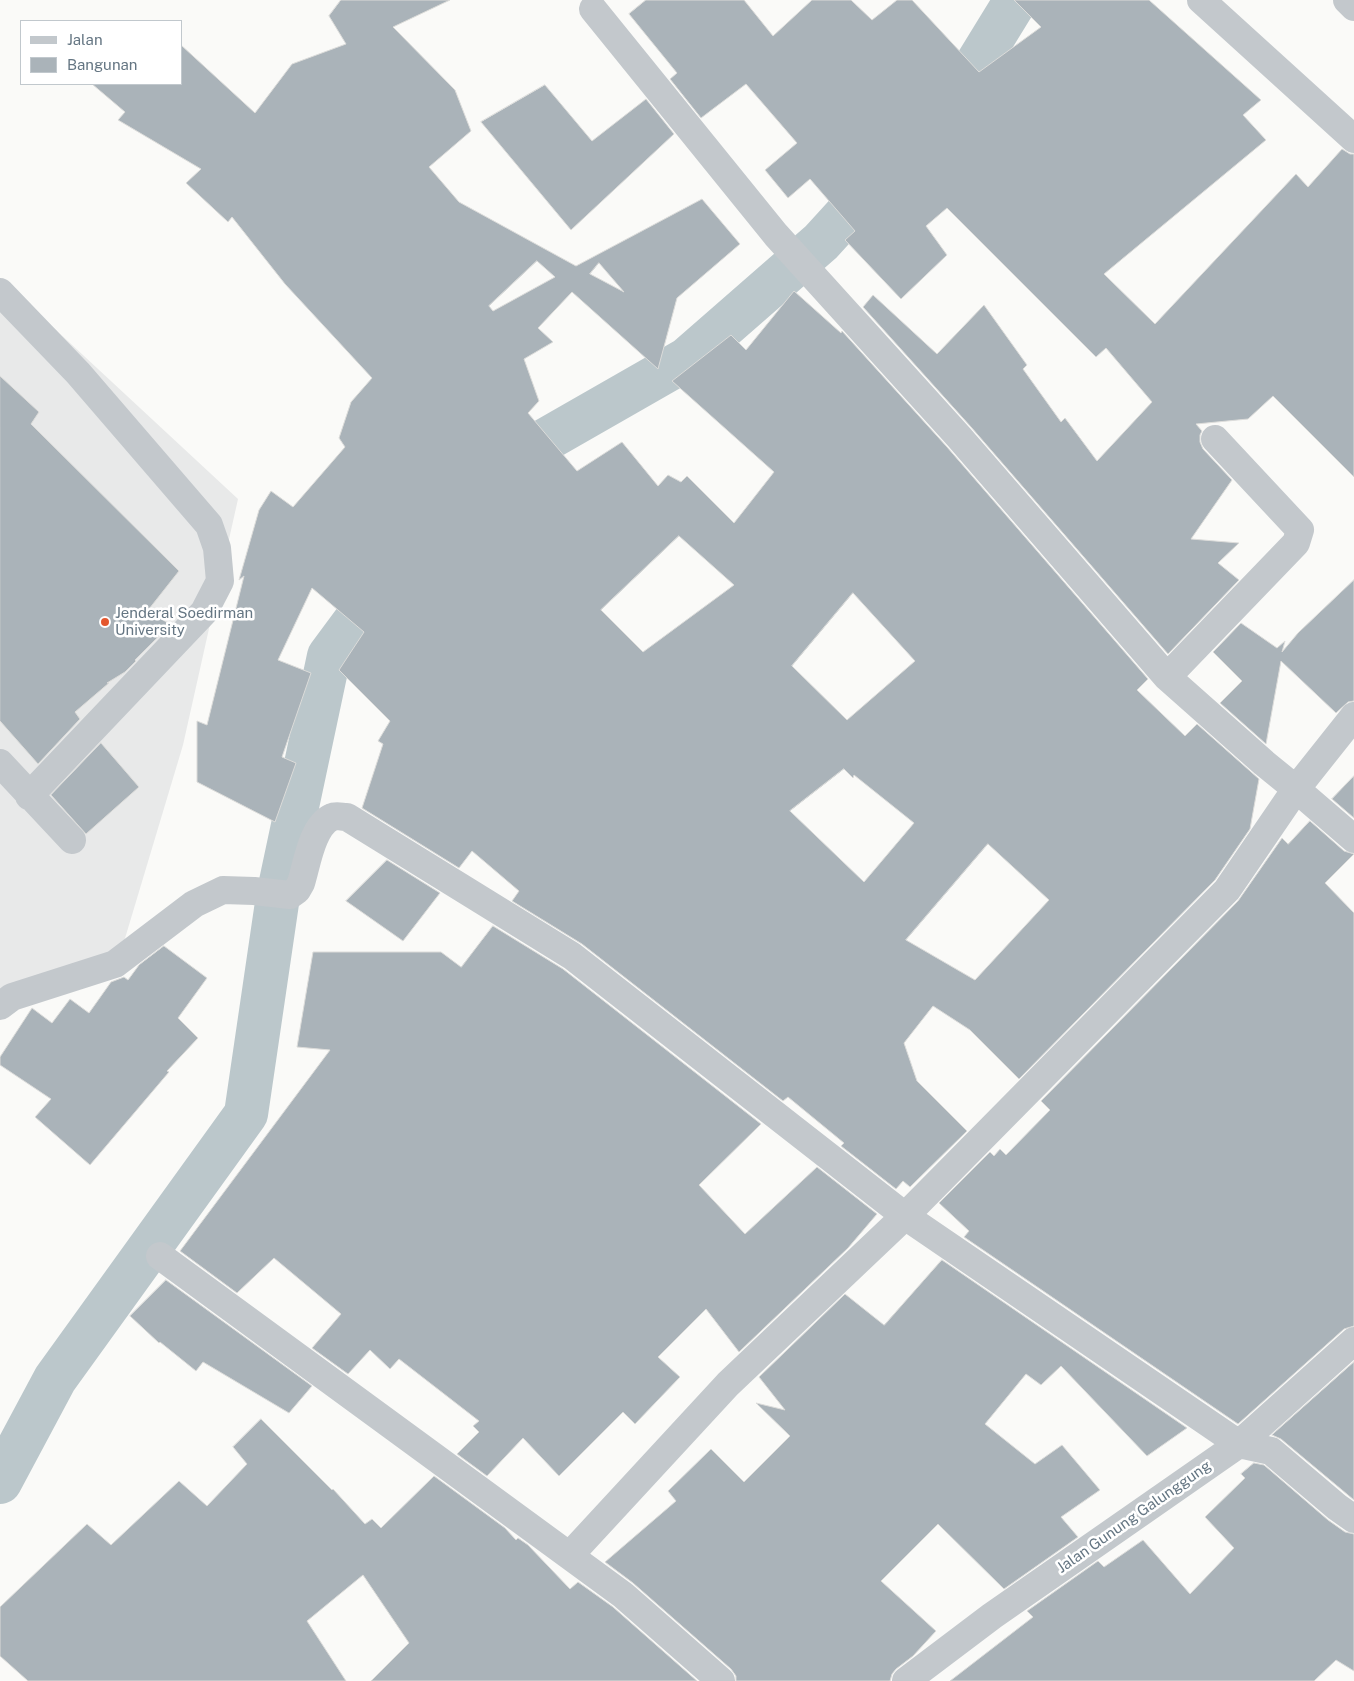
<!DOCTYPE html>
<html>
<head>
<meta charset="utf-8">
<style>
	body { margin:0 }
	#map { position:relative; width:1354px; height:1681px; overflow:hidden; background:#fafaf8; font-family:"Public Sans",sans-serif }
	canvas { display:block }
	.legend { position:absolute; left:20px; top:20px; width:162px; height:65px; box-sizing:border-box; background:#fff; border:1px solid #c1c8cd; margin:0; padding:6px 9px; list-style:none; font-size:15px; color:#657683 }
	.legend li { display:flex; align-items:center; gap:10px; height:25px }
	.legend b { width:25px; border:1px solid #c1c8cd }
</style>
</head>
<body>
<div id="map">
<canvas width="1354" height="1681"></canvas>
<ul class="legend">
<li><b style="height:6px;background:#c3c8cc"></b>Jalan</li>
<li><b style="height:14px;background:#aab3b9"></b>Bangunan</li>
</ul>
</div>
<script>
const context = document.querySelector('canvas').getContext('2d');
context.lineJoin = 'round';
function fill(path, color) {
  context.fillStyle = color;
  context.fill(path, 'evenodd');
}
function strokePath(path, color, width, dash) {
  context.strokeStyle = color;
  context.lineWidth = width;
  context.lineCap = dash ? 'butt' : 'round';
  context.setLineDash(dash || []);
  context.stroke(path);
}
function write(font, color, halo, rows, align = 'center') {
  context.font = font + ' "Public Sans",sans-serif';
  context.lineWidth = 5;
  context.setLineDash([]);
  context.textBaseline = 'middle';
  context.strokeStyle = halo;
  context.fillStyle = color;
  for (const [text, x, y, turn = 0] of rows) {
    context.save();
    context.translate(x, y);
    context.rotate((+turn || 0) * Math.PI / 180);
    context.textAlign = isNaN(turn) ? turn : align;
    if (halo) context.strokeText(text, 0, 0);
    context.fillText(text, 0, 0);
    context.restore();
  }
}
fill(new Path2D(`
	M0,278l238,221 -55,246 -63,210 -120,40z`), '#e8e9e9');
strokePath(new Path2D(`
	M938,114l24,-26 54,-88
	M499,470l8,-8 180,-103 134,-117 63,-69
	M0,1482l55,-103 191,-265 32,-218 51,-240 60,-81`), '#bbc7cb', 44);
const building = new Path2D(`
	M341,0h109l-57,27 62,63 16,41 -42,36 30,35 117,64 126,-67 38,45 -63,54 -19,71 -86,-77 -34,36 15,14 -29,17 15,42 -11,12 49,58 45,-29 36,44 10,-11 13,7 6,-6 47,47 40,-51 -102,-91 59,-46 15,15 48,-59 47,42 1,-2 105,116 201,232 -11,11 48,46 12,-12 62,55 -9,50 -35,51 -196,199 -49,-49 -37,-24 -29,37 13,38 50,50 -57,56 -7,-6 -7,8 -55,-43 3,-3 -56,-46 -5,4 -201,-157 -70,-43 7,-10 -47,-40 -13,17 -97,-60 21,-64 -5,-3 12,-20 -51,-51 25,-38 -52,-44 -34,72 33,13 -29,84 14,6 -21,59 -78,-40v-61l10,4 37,-149 -5,4 20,-70 12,-19 22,16 52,-60 -6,-9 12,-36 21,-24 -87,-94 -53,-67 -4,5 -42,-39 15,-14 -83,-49 7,-8 -33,-28h89v-39l74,68 37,-49 54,-20 -17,-28zM537,261l18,16 -62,34 -4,-5zM599,263l25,29 -34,-18zM679,536l55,49 -91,67 -42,-42zM853,593l62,68 -68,59 -55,-54zM844,769l9,9 1,-3 60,48 -50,59 -74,-71zM988,844l61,56 -74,80 -69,-40z
	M646,0h98l29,36 39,-36h39l21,20 25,-20h15l67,72 62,-45 -27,-27h135l112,100 -18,15 23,25 -162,134 51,50 141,-150 12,13 34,-38 8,5h4v323l-81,-81 -25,23 -52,5 6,7 -2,4v7l3,7 29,31 -41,59 48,4 -21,20 21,17 -71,74 -197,-227 -108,-120 10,-12 64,59 47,-49 43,60 -4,4 38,53 4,-4 32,43 55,-59 -46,-54 -10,9 -149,-149 -21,18 21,29 -46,44 -56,-59 10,-9 -45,-52 -22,19 -23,-28 32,-27 -51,-59 -45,34 -31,-39 7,-6 -48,-59z
	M545,85l47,56 54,-42 28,35 -103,96 -90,-108z
	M0,376l39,36 -8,12 148,147 -30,38 21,16 -35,35 1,1 -11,11 -18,11h2l-34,29 5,7 -42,45 -38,-43z
	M1354,580v121l-6,1 -12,11 -55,-52 -15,83 -46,-41 22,-22 -29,-29 28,-29 36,25 8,-7 -3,11 16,-19z
	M101,743l38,44 -53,47 -35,-39z
	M1354,776v42l-22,-19z
	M1310,821l34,30 10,3 -29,29 29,30v413l-10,3 -106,95 -274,-187 5,-6 -30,-28 51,-51 4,4 6,-7 6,6 44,-45 -9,-9 197,-200 44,-63 6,6z
	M387,860l53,33 -37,48 -57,-40z
	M493,926l70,43 198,155 -62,61 46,49 72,-67 60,47 -29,34 -109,104 -33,-43 -48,48 22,20 -45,47 -12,-12 -64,64 -36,-38 -36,38 -30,-22 22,-22 -6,-6 6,-5 -80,-62 -9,10 -20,-19 -22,24 -36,-26 29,-34 -67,-56 -37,35 -57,-42 150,-201 -33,-3 16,-95h128l20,15z
	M164,946l43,32 -29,40 20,20 -31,33 2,1 -79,93 -55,-48 16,-18 -51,-34v-8l32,-49 20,15 18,-24 19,14 22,-31 13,-5 4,3 11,-15z
	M942,1260l245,168 -40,28 -86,-90 -20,19 -15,-11 -41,50 50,40 27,-19 38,45 -39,27 17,20 -74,52 -66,-65 -57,57 55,50 -23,25 -17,13 -4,5 -2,7h-154v-5l-5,-7 -98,-86 -28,-21 71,-61 -8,-10 43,-42 33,33 46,-46 -34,-33 29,7 -26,-33 86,-83 39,31z
	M166,1280l146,106 -23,27 -86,-51 -7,9 -36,-29 -1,1 -29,-27z
	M1354,1362v138l-73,-61 -9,-4z
	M261,1419l71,71 1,-1 32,35 7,-5 9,9 53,-52 71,52 11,12 2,-2 10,7 42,44 8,-7 35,25 84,74h-326l38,-38 -46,-68 -56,46 39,60h-318l-28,-25v-49l87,-83 24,21 68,-64 28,25 40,-42 -14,-17z
	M1254,1463l10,2 64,55 17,12 9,2v137l-18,-11 -22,21h-364l83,-64 -6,-6 71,-50 6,6 39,-27 47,54 44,-46 -29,-31 40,-39 -4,-4z`);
fill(building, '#aab3b9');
strokePath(building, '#dcdcda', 1);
strokePath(new Path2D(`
	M1201,0l153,139
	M1347,0l7,7
	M0,292l78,81 131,152 8,23 3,33 -16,31 -175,184
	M1167,677l129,-134 4,-13 -85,-91
	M1354,716l-58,73 58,50
	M0,763l72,77
	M0,1006l12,-9 103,-33 79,-60 29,-14 31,1 36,4 7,-5 4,-7c6,-19 11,-57 31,-66 4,-2 10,0 15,0l225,139 333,260 334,228 32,7 66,56 17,12
	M160,1256l463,339 98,86
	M570,1555l158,-171 177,-168 322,-326 69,-101 -32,-26 -97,-86 -208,-240 -183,-202 -183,-226
	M906,1681l86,-65 247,-172 115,-103`), '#c3c8cc', 28);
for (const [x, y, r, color] of [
	[105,622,5,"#e4572e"]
]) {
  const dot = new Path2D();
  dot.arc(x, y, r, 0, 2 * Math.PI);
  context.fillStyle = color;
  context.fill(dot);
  strokePath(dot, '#fff', 2);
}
write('15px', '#657683', '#fff', [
	["Jenderal Soedirman",115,613],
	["University",115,630]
], 'left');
write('15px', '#657683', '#fff', [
	["Jalan Gunung Galunggung",1134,1517,-35]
]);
</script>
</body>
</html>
